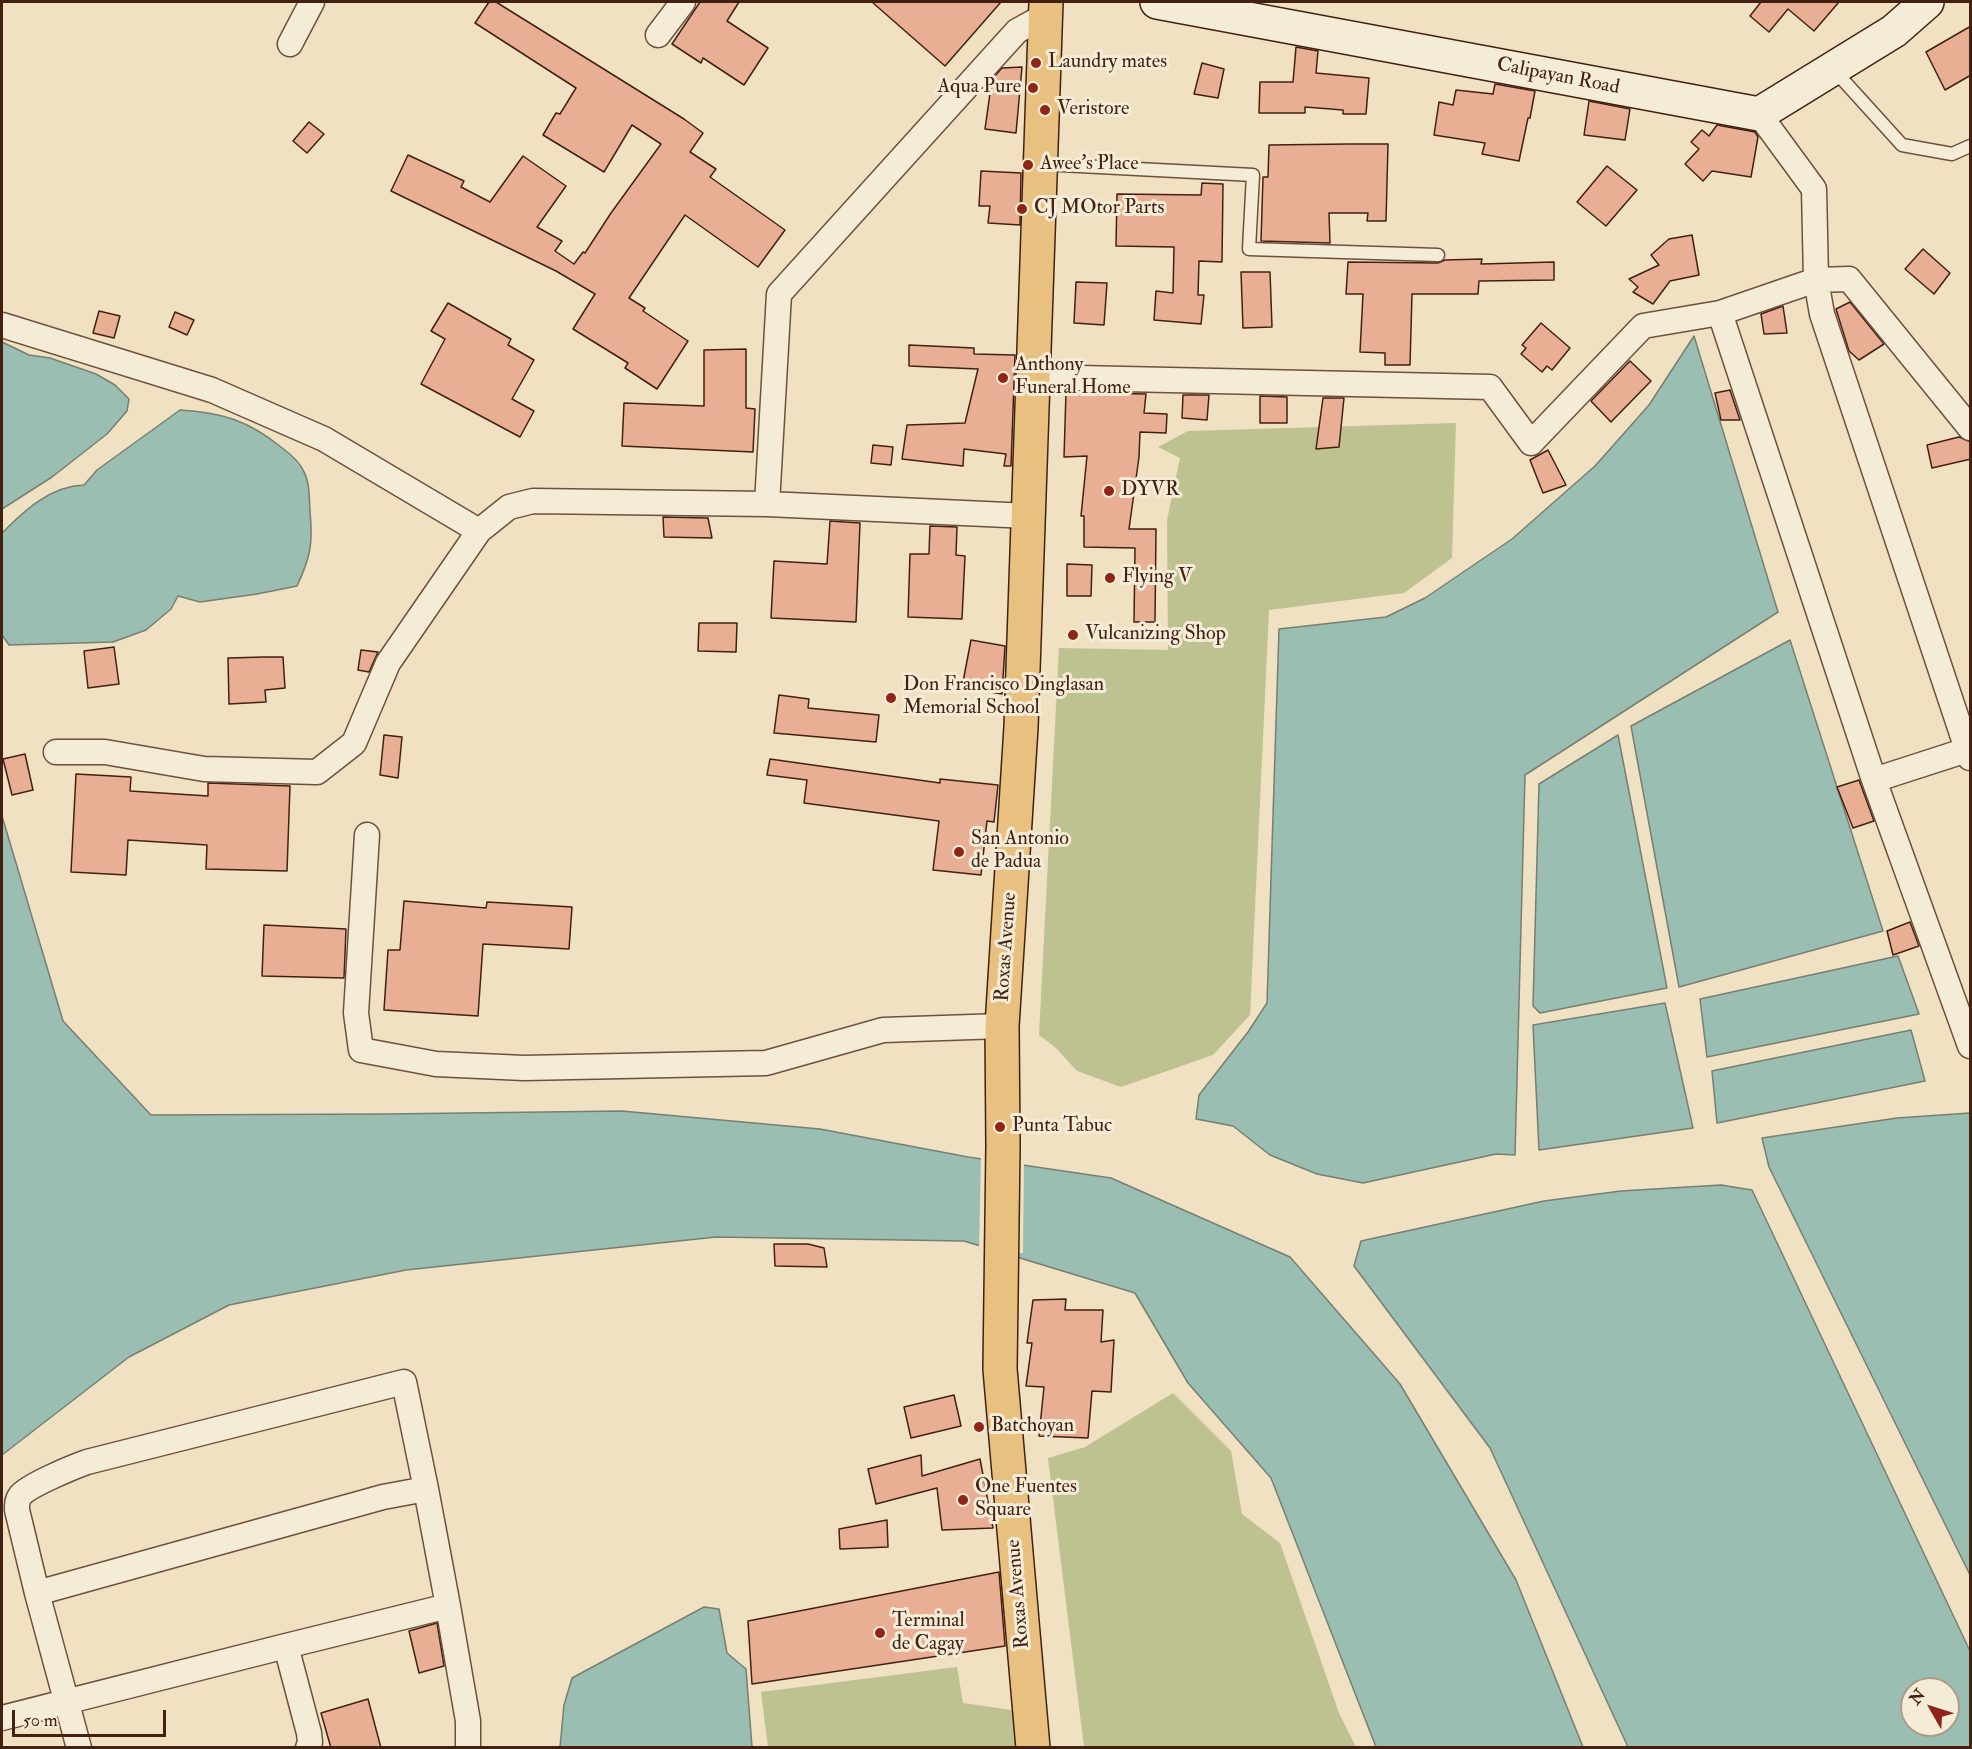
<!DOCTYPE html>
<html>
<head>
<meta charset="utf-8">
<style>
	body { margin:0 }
	#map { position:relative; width:1972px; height:1749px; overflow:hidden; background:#efe1c1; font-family:"IM FELL Double Pica",serif }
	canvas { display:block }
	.frame { position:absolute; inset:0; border:3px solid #422112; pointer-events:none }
	.north { position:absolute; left:1900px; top:1677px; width:60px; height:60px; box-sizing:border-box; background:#f5ecd7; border:2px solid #ad9b88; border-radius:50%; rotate:309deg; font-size:16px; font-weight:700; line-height:24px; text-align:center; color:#422112 }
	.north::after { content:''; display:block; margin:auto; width:21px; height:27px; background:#8f2418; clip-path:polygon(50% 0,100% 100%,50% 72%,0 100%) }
	.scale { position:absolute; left:12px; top:1710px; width:154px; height:27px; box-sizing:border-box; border:3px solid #422112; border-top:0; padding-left:8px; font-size:18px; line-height:21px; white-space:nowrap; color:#422112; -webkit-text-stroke:4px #f5ecd7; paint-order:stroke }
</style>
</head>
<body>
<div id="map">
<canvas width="1972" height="1749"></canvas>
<div class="frame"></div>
<div class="north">N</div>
<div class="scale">50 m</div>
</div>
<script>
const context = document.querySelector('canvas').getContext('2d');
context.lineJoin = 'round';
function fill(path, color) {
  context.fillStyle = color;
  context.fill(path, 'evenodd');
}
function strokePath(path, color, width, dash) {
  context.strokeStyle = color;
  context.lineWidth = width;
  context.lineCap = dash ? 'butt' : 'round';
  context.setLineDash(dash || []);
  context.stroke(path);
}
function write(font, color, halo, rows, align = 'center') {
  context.font = font + ' "IM FELL Double Pica",serif';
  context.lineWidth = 6;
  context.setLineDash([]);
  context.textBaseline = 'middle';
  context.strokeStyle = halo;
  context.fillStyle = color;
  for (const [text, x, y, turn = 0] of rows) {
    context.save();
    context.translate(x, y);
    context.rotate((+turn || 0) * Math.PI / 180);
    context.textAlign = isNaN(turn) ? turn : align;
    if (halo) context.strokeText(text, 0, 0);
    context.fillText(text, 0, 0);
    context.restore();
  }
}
fill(new Path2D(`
	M1456,423l-4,135 -48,35 -135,17 -19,405 -37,40 -92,32 -44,-16 -21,-23 -17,-13 20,-387 109,2 -1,-130 13,-62 -22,-11 30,-16z
	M1173,1393l58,58 11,63 38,29 59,170 17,34h-272l-36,-289 37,-11z
	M957,1667l6,36 56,8 4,36h-255l-7,-55z`), '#bdc290');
const water = new Path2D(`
	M1694,336l84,276 -253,163 -10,380 -19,-1 -133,29 -46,-9 -47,-19 -37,-29 -37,-7 3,-24 49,-63 19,-29 12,-374 107,-12 39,-19 87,-59 83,-73 54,-61z
	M2,342l27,13 21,3 46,16 19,11 14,14 -2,12 -20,23 -55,43 -50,32z
	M180,410c41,2 69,11 101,37 8,6 18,14 22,23 7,12 6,27 7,41 3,32 1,45 -13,75l-40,8 -57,8 -22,-6 -7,13 -25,21 -33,12 -104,3 -7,-10v-102c22,-22 48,-47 82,-48l13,-15z
	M1790,640l93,291 -204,56 -48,-261z
	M1618,735l49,253 -127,25 -7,-7 6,-222z
	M2,816l61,205 88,94 236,-1 235,-3 198,18 148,28 143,21 179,79 110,127 116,196 67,167h-207l-105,-269 -83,-95 -53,-90 -171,-52 -248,-4 -310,33 -177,35 -100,52 -127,98z
	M1898,956l21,58 -212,43 -7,-58z
	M1665,1003l28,125 -154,22 -6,-125z
	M1911,1030l14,51 -208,42 -5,-52z
	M1970,1113v462l-201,-408 -7,-29 135,-20z
	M1721,1185l31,5 218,461v96h-342l-138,-299 -136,-182 7,-25 183,-40 77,-10zM1912,1689h36v36h-36z
	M704,1607l15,2 8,44 19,16 6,78h-192l4,-42 8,-27z`);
fill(water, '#9abeb2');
strokePath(water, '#777f72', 1.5);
fill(new Path2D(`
	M981,1156l43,7 -1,90h-31l-13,-4z`), '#efe1c1');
const building = new Path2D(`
	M489,2h7l188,117 19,14 -13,19 26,17 -6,8 75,53 -27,37 -73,-52 -56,83 16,10 -2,3 45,30 -31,48 -32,-21 3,-5 -55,-34 22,-35 -39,-23 -165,-80 17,-36 56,26 -3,6 29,15 33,-46 43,30 -29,41 25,14 -7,10 19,13 9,-12 2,1 26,-40 50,-69 -29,-19 -28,47 -61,-37 13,-22 4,1 16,-26 -101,-65z
	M700,2h39l-12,19 41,27 -24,37 -41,-27 -2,5 -29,-19z
	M872,2h129l-56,64z
	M1761,2h78l-25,29 -26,-22 -19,23 -19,-16z
	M1971,26v49l-26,15 -19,-38z
	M1296,47l22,4 -2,22 53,5 -3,36h-23v-4l-38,-3v6h-46l1,-31h33z
	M1202,63l22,6 -6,29 -24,-4z
	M1022,67l-6,66 -31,-4 7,-50 10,-11z
	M1495,84l40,7 -5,27h-2l-9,43 -37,-7 3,-11 -51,-8 5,-33 14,3 3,-15 37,4z
	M1589,101l41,8 -5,31 -41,-5z
	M309,122l15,12 -17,19 -14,-12z
	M1717,125l38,7 3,5 -7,40 -39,-6 -9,10 -18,-17 14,-15 -8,-7 11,-12 7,6z
	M1349,144h39l-2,77h-19l1,-8h-39l1,30 -69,-2 2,-64h5l1,-32z
	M1607,166l30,24 -31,36 -29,-24z
	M981,171l40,2 -1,52 -32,-2 2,-17h-11z
	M1202,183l21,1 -1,78 -23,-1 -1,34h6l-3,29 -47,-4 2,-29 17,2 1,-46 -58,-1 1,-52 84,1z
	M1692,235l7,40 -29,6 -17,23 -20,-12 5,-5 -9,-8 30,-14 -8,-10 18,-16z
	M1923,249l27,24 -16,21 -29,-25z
	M1482,259l-1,5 73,-2v18l-75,1 -1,13h-66l-2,71h-25v-12l-25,-1 3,-58h-17l2,-32 90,1 7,-3z
	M1241,272h29l2,55 -29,1z
	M1076,282l31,1 -3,42 -30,-2z
	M1850,302l34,42 -25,16 -10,-9 -13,-42z
	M448,303l63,36 -3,6 26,15 -22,39 22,12 -14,26 -99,-53 24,-45 -14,-8z
	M1783,306l4,27 -23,1 -3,-20z
	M99,311l21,5 -6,22 -21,-5z
	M175,312l19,8 -7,15 -18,-8z
	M1541,323l29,25 -18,22 -5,-4 -5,6 -21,-18 5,-6 -4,-3z
	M909,345l65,3v6l41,1 -4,111h-7l2,-12 -42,-5 -1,17 -61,-7 5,-34 58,-2 13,-54 -69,-3z
	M746,349v59l9,1 -2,43 -131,-6 2,-43 80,3v-56z
	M1630,361l21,20 -40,41 -20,-21z
	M1730,390l10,30h-19l-6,-27z
	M1066,392l80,2 -2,19 23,1 -1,19 -26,-1 -1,25 -10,72h27l-1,93h-21l1,-74 -51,-1v-31h-3l6,-60 -23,1z
	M1183,395h26l-2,25 -25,-2z
	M1260,396l27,1v26h-27z
	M1323,398h21l-5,49 -23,2z
	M1959,437l12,5v17l-39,9 -5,-23z
	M873,445l20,2 -2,18 -20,-2z
	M1548,450l18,35 -23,8 -13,-33z
	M663,517l45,1 4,20 -48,-1z
	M830,521l30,2 -4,99 -85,-4 3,-57 53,3z
	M930,526l27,1 -1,28 9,1 -3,63 -54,-2 2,-63h19z
	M1067,564l25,1 -1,31h-24z
	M699,623h38l-1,29 -38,-1z
	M971,640l34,6 -3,48 -40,-7z
	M114,647l5,37 -31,4 -4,-37z
	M361,650l17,2 -9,20 -11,-2z
	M264,657h19l2,31 -20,2 1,12 -37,2 -1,-46z
	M779,695l30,4 -1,9 71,7 -3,27 -102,-9z
	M384,735l18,2 -4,41 -18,-3z
	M25,754l8,36 -21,5 -9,-36z
	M770,759l170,24v-4l58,6 -4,37 -7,-1 -6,54 -48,-5 6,-49 -135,-18 3,-23 -40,-5z
	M76,774l55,3 -1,14 78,5v-13l82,3 -3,85 -81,-2 1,-24 -79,-5 -2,35 -55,-3z
	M1859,780l15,41 -21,7 -16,-41z
	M404,901l82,7 1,-6 85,5 -3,42 -86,-5 -5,72 -94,-6 4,-60h12z
	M1910,922l9,24 -26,9 -6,-24z
	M264,925l82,4 -2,49 -82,-2z
	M774,1244h34l16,4 3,19 -52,-1z
	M1066,1299l-1,11h38l-2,32 13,-2 -3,52 -19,-1 -4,47 -49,-2 5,-49 -18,-1 6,-43h-5l6,-43z
	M954,1395l7,31 -50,12 -7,-31z
	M921,1455l1,21 58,-17 13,69 -51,2 -5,-42 -61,16 -8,-35z
	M887,1520l1,27 -48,2 -1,-20z
	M999,1572l6,74 -253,38 -4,-63z
	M437,1623l7,43 -25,7 -10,-42z
	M368,1699l13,49h-50l-10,-35z`);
fill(building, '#e9af94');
strokePath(building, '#422112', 1.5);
const lane = new Path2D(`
	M1834,70l68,75 50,9 18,-8
	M1041,164l212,11 -4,74 189,6`);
const street = new Path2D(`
	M658,35l25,-33
	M290,44l22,-42
	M1759,114l55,75 2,91 6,34 148,444
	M2,325l210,65 112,49 155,92
	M1032,377l458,10 41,56 112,-117 77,-13
	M1970,428l-121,-149 -33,1 -96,33 154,467 96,266
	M767,504l12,-210 238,-263 29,-16
	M56,752h49l99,17 113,3 37,-29 34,-80 91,-132 30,-24 24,-6 234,3 262,12
	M1874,780l96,-31
	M367,835l-11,178 5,37 75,14 88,4 242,-5 117,-33 119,-4
	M37,1593l346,-96 43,-8 22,117
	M2,1718l284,-72
	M79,1748l-42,-155 -20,-83c0,-5 0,-10 3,-14 7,-10 53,-29 67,-34l317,-80 22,107
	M308,1748l2,-6 -1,-9 -23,-87 162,-40 20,115v27`);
const secondary = new Path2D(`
	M1157,2l602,112 135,-83 33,-29`);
const primary = new Path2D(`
	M1033,1748l-33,-379 3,-223 -1,-120 19,-299 25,-725`);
strokePath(lane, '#6d513e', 15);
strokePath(street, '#6d513e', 27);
strokePath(secondary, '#422112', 36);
strokePath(primary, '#422112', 36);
strokePath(lane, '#f5ecd7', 12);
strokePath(street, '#f5ecd7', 24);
strokePath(secondary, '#f5ecd7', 33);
strokePath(primary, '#e8c080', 33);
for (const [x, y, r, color] of [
	[1036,63,6,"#8f2418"],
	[1033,88,6,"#8f2418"],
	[1045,110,6,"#8f2418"],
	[1028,165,6,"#8f2418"],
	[1022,209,6,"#8f2418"],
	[1003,378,6,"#8f2418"],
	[1109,491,6,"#8f2418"],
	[1110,578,6,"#8f2418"],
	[1073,635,6,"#8f2418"],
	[891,698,6,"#8f2418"],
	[959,852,6,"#8f2418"],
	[1000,1127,6,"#8f2418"],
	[979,1427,6,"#8f2418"],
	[963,1500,6,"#8f2418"],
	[880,1633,6,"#8f2418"]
]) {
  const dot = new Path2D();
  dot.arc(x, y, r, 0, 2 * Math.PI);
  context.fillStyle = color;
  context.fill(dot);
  strokePath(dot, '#f5ecd7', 2);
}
write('20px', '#422112', '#f5ecd7', [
	["Laundry mates",1048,63],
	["Aqua Pure",1021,88,"right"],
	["Veristore",1057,110],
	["Awee's Place",1040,165],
	["CJ MOtor Parts",1034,209],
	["Anthony",1015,366],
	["Funeral Home",1015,389],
	["DYVR",1121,491],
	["Flying V",1122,578],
	["Vulcanizing Shop",1085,635],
	["Don Francisco Dinglasan",903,686],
	["Memorial School",903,709],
	["San Antonio",971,840],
	["de Padua",971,863],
	["Punta Tabuc",1012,1127],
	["Batchoyan",991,1427],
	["One Fuentes",975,1488],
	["Square",975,1511],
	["Terminal",892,1622],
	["de Cagay",892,1645]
], 'left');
write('20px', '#422112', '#f5ecd7', [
	["Calipayan Road",1558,77,11],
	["Roxas Avenue",1007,947,-86],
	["Roxas Avenue",1019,1594,-95]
]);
</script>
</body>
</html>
